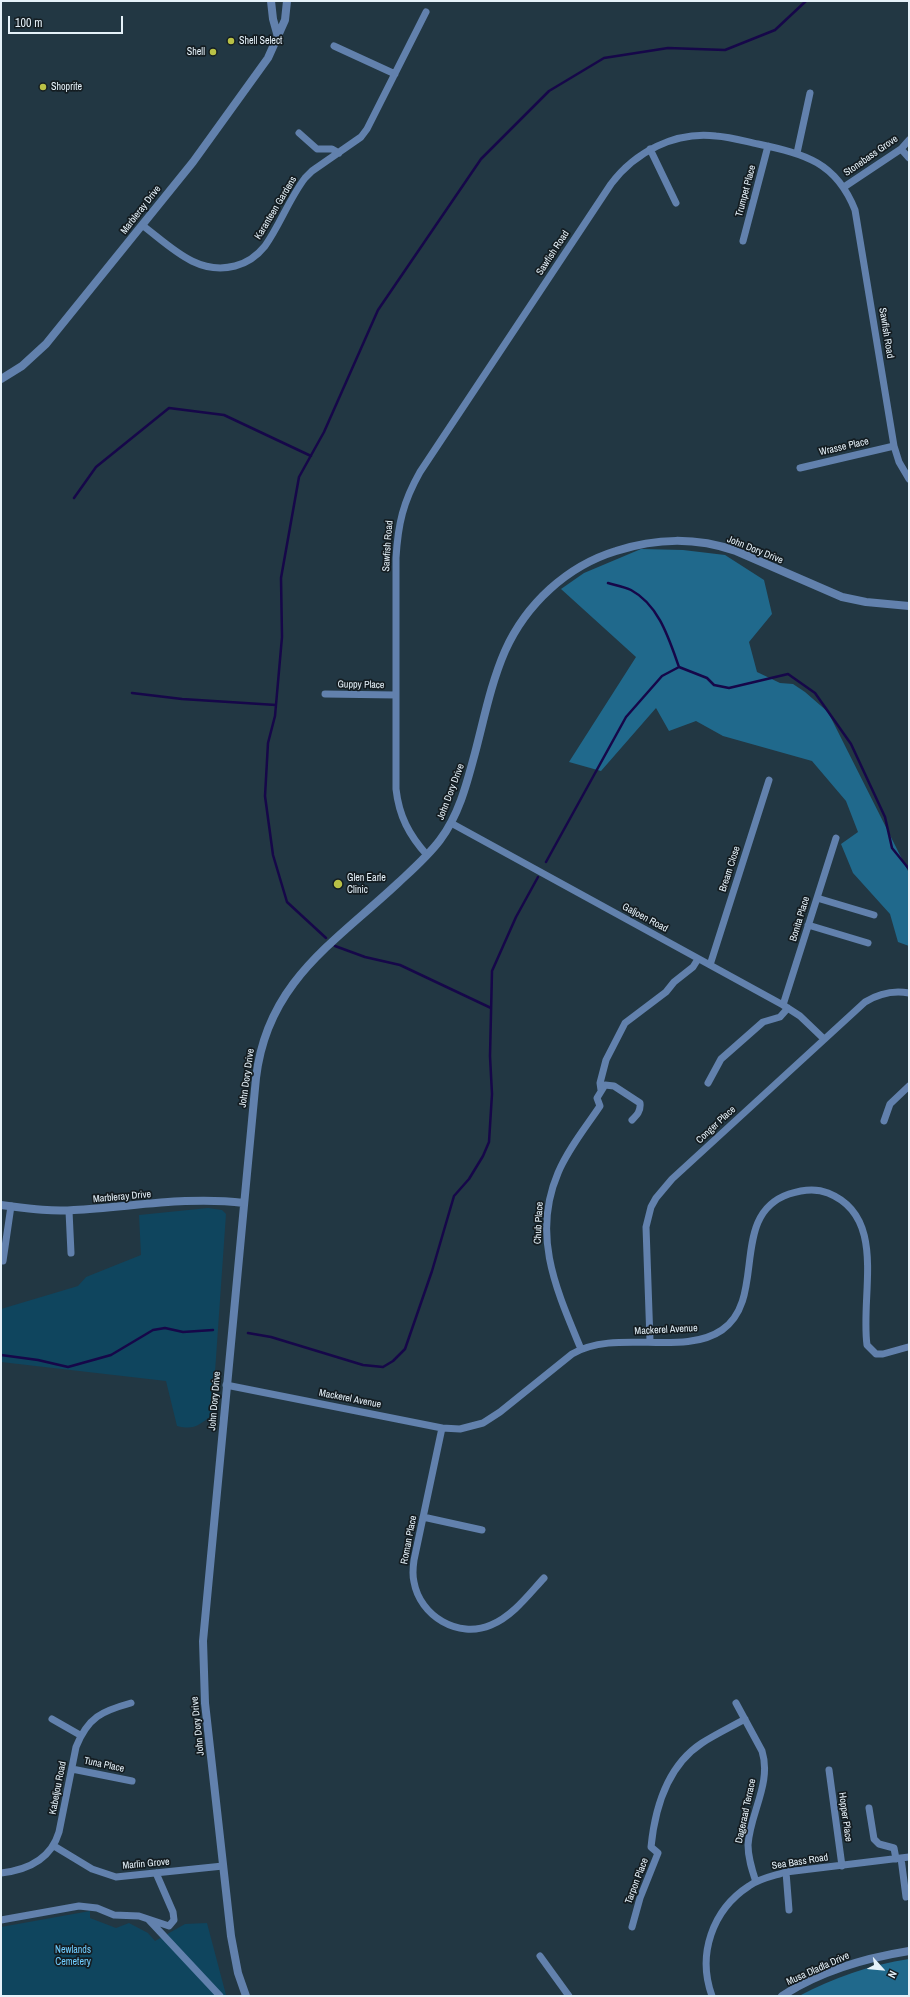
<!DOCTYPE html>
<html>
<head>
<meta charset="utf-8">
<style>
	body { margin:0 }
	#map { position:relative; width:910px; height:1997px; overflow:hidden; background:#223743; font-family:"Archivo Narrow",sans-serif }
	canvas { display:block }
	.frame { position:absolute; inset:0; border:2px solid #e5f1f9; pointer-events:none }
	.north { position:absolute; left:862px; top:1949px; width:40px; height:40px; -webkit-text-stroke:3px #141d22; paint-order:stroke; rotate:117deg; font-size:11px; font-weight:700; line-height:16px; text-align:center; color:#e5f1f9 }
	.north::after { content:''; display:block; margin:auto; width:14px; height:18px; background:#e5f1f9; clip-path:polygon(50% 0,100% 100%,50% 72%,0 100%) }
	.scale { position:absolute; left:8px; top:16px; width:115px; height:18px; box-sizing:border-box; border:2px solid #e5f1f9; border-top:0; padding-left:5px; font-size:12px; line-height:14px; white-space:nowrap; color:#e5f1f9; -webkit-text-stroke:3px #141d22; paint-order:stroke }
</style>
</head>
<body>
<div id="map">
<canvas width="910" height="1997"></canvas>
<div class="frame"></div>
<div class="north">N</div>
<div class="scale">100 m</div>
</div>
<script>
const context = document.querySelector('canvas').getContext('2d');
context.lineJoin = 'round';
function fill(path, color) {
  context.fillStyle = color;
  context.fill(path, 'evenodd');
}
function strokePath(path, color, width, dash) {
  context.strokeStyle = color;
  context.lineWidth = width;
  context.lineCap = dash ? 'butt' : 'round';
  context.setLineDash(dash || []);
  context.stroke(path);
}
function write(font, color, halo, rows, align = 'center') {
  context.font = font + ' "Archivo Narrow",sans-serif';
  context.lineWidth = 3.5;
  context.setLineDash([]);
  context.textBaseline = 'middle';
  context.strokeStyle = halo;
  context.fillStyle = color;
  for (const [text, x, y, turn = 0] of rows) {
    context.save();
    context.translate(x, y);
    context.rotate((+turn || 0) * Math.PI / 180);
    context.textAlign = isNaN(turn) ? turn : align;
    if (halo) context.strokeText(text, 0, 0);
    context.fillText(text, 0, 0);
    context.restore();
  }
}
fill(new Path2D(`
	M208,1208l14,2 4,4 -14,201c-14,11 -18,15 -35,11l-11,-45 -165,-19v-53l77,-23 8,-9 55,-22 -2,-40z
	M90,1911v7l26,10 13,-5 19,10 7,8 30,-17 22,-1 19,72 -225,1v-69z`), '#0f455e');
fill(new Path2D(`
	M641,549l42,1 42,5 39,25 8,34 -23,28 8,30 23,11 13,1 12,8 23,20 81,161v73l-11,-4 -8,-28 -37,-41 -12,-29 17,-12 -12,-31 -34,-40 -89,-25 -27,-15 -27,10 -13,-23 -55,63 -32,-9 67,-105 -75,-68 23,-16z
	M909,1959v37h-110c34,-18 71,-31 110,-37z`), '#20698c');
strokePath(new Path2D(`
	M74,498l22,-31 73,-59 55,7 87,41
	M608,583c7,2 17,4 23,7 28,15 38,49 48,77
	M132,693l50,6 94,6
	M546,862l80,-145 36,-41 17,-9 28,11 7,7 15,3 59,-14 27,19 36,51 34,73 7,31 17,21
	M326,938l-39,-36 -14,-47 -8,-59 3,-53 7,-27 7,-79 -1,-59 18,-101 25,-45 54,-122 103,-151 68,-68 55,-33 64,-10 57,2 50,-20 31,-29
	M335,946l30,11 35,8 91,43
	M248,1333l23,4 92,28 20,2 10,-6 12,-12 27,-78 22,-75 15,-17 14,-23 6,-14 3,-48 -2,-38 2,-85 24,-54 22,-40
	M1,1355l37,5 30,7 43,-12 42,-25 12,-2 18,4 30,-2`), '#160749', 2.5);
strokePath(new Path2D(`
	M334,46l61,28
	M299,133l18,16h15l7,4
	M650,149l26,54
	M901,149l8,9
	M797,153l13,-60
	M844,187l57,-38 8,-9
	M142,225c28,21 55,51 93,41 12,-3 22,-10 30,-20 15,-21 24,-47 40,-68l7,-7 49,-34 6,-8 59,-117
	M743,241l25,-95
	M800,468l94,-22
	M325,694l71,1
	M451,823l332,182 17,11 24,23
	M427,855c-18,-20 -28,-39 -31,-66v-231c2,-34 7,-56 24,-86l191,-288c24,-32 64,-53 105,-48 14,1 28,5 42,8 47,10 78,18 97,66l39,236 5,16 10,17
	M817,898l57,17
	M808,925l60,18
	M710,965l59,-185
	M783,1005l53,-167
	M708,1083l13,-24 42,-37 17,-5 8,-9
	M601,1090l-1,-7 6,-23 19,-37 41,-31 8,-10 19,-15 5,-8
	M884,1121l6,-17 19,-18
	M69,1211l2,42
	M3,1261l8,-55
	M650,1341l-4,-114 5,-20 5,-9 16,-19 193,-177c13,-8 28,-12 44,-9
	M581,1349c-24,-58 -50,-113 -23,-176 10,-24 28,-46 42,-67l-3,-8 8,-13 9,1 26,17c1,8 -3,12 -8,17
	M226,1385l216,43 18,1 23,-6 17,-11 72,-58c44,-26 111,3 150,-24 46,-32 6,-115 67,-136 12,-4 27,-6 39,-1 60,24 32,101 39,152l9,9h7l25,-7
	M442,1428l-28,132c-1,7 -2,14 0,22 6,34 44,57 77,43 22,-9 38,-31 53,-47
	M423,1517l59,13
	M736,1703l26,48c10,32 -12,62 -14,94 0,13 4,25 8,37
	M52,1719l28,16
	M72,1769l60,12
	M829,1770l13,96
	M869,1808l5,31 5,5 15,4 2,11
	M54,1846l38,23 24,8 107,-11
	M901,1858l5,39
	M786,1872l3,38
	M1,1873c26,-3 50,-14 58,-41l17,-85c12,-30 26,-36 55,-44
	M1,1920l78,-14 18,2 17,7 25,1 30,10 5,-6 -1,-8 -17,-39
	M149,1920l71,76
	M632,1927l8,-29 18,-45 -7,-6c4,-40 16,-81 51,-104 14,-9 29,-16 43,-24
	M540,1956l29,40
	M712,1996c-15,-41 0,-86 37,-110 11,-8 25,-10 37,-14l123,-15`), '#6281ad', 7);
strokePath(new Path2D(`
	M271,1l2,18 5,18
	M1,379l21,-13 24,-22 147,-182 75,-104 17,-38 2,-19
	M1,1205c24,3 49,7 73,5 57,-3 113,-14 170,-7
	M246,1996l-8,-23 -7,-37 -26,-233 -2,-62 53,-563c11,-96 78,-135 142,-195 15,-14 30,-27 42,-43 19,-25 27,-57 35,-87 9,-34 16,-70 30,-102 21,-47 62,-85 111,-100 39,-13 81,-14 120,0l106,46 24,5 43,4
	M782,1996c38,-25 83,-38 127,-45`), '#6281ad', 8);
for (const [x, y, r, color] of [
	[231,41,4,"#b9c146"],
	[213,52,4,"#b9c146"],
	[43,87,4,"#b9c146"],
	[338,884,5,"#b9c146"]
]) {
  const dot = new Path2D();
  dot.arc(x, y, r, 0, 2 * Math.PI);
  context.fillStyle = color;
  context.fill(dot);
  strokePath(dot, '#141d22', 1.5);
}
write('10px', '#e5f1f9', '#141d22', [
	["Shell Select",239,41],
	["Shell",205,52,"right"],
	["Shoprite",51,87],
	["Glen Earle",347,878],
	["Clinic",347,890]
], 'left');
write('10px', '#e5f1f9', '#141d22', [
	["Stonebass Grove",871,156,-35],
	["Trumpet Place",746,191,-75],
	["Karanteen Gardens",276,208,-59],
	["Marbleray Drive",141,210,-52],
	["Sawfish Road",553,253,-57],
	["Sawfish Road",886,333,81],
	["Wrasse Place",844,447,-13],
	["Sawfish Road",388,546,-86],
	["John Dory Drive",755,550,22],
	["Guppy Place",361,685,1],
	["John Dory Drive",451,792,-69],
	["Bream Close",730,869,-72],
	["Galjoen Road",645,918,28],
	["Bonita Place",800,919,-73],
	["John Dory Drive",247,1078,-82],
	["Conger Place",716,1125,-43],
	["Marbleray Drive",122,1197,-5],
	["Chub Place",539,1223,-87],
	["Mackerel Avenue",666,1330,-3],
	["Mackerel Avenue",350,1399,11],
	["John Dory Drive",215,1401,-85],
	["Roman Place",409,1540,-79],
	["John Dory Drive",198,1726,-96],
	["Tuna Place",104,1765,12],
	["Kabeljou Road",58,1788,-79],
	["Dageraad Terrace",746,1811,-78],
	["Hopper Place",845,1817,82],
	["Sea Bass Road",800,1862,-9],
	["Marlin Grove",146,1864,-5],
	["Tarpon Place",637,1881,-69],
	["Musa Dladla Drive",818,1969,-24]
]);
write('10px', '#70cdff', '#141d22', [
	["Newlands",73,1950],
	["Cemetery",73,1962]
]);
</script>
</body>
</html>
